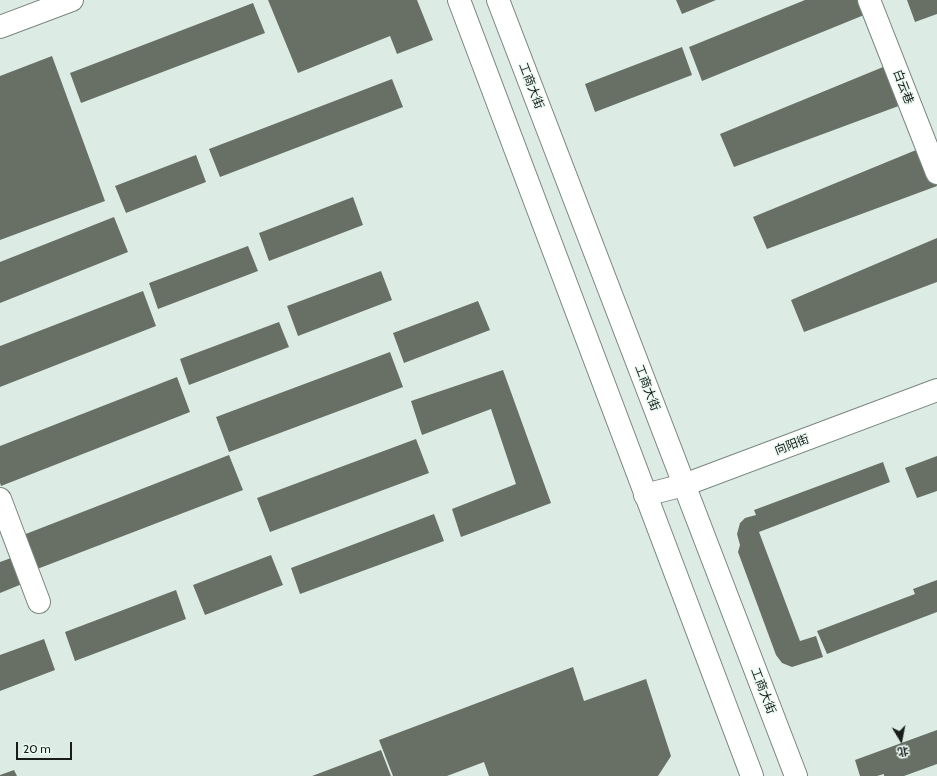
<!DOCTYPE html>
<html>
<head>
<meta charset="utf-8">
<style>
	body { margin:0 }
	#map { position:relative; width:937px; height:776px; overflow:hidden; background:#dcece4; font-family:Cabin,"Noto Sans SC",sans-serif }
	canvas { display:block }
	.north { position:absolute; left:881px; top:720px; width:40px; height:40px; -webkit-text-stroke:3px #e9f9f1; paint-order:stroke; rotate:170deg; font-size:11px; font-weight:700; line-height:16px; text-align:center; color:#181d1b }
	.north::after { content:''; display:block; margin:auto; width:14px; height:18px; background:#181d1b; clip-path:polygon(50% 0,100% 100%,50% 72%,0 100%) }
	.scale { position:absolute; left:16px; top:742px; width:56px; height:18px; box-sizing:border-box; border:2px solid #181d1b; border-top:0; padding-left:5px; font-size:12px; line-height:14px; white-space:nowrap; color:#181d1b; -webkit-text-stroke:3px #e9f9f1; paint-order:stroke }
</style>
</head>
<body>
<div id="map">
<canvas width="937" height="776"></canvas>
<div class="north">北</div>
<div class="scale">20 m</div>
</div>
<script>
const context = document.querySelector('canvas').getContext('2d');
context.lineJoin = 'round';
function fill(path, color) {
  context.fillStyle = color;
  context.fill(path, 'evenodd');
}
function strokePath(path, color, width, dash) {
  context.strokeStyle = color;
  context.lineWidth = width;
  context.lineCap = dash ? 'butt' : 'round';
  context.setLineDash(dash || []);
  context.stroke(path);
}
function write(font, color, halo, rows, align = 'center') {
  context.font = font + ' Cabin,"Noto Sans SC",sans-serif';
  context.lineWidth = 3;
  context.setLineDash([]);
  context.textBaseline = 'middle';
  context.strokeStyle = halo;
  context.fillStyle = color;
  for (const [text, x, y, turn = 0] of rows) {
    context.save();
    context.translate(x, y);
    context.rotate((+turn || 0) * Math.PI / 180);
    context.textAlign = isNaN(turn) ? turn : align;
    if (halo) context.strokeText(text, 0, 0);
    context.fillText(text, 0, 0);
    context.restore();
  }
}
fill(new Path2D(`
	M268,0h149l16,40 -36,14 -7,-18 -92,37z
	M676,0h40l-34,14z
	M805,0h59l5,13 -167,68 -13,-34z
	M907,0h30v14l-22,8z
	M253,3l12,30 -184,70 -11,-30z
	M682,47l10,28 -97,37 -10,-28z
	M52,56l53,145 -105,39v-164z
	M888,65l16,39 -170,63 -14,-33z
	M392,79l11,28 -183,70 -11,-28z
	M921,148l16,38 -170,63 -14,-32z
	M196,155l10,27 -80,31 -11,-27z
	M353,197l10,28 -94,36 -10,-28z
	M114,217l14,35 -128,51v-41z
	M937,238v44l-133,50 -13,-32z
	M248,246l10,25 -100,38 -9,-26z
	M381,271l11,29 -94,36 -11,-30z
	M143,291l13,35 -156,61v-41z
	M478,301l12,29 -86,33 -11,-30z
	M279,322l10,25 -100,38 -9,-26z
	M390,352l13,35 -174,65 -13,-35z
	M503,370l48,133 -90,34 -9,-28 64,-25 -25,-75 -69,26 -11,-34z
	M177,377l13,35 -189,74 -1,-3v-37z
	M416,439l13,34 -159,59 -13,-34z
	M229,455l14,35 -211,81 -14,-34z
	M937,456v35l-20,7 -12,-30z
	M883,462l7,20 -131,50 41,109 16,-5 7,21 -31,10 -10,-4 -6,-8 -38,-103 2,-7 -3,-11 3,-11 5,-5 11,-3 -2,-5z
	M434,514l10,27 -144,53 -9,-26z
	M271,555l12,30 -78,30 -12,-30z
	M11,558l11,26 -22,9v-31z
	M937,580v32l-110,42 -10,-23 98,-37 -2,-5z
	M176,590l10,29 -111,42 -10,-29z
	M44,639l11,31 -55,21v-36z
	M573,667l11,34 62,-22 25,77 -13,20h-169l-5,-14 -37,14h-54l-14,-36z
	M937,730v34l-33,12h-20v-2l-7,2h-17l-5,-16z
	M381,750l10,26h-79z
	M14,770l3,6h-17v-1z`), '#687065');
const minor = new Path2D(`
	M869,0l68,173
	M0,27l72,-27
	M645,495l39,-10 253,-95
	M0,499l39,103`);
const major = new Path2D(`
	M459,0l293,776
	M498,0l298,776`);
strokePath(minor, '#798780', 24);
strokePath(major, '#798780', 24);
strokePath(minor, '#fff', 22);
strokePath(major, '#fff', 22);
write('12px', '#181d1b', '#e9f9f1', [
	["工商大街",531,86,69],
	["白云巷",903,87,69],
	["工商大街",647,388,69],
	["向阳街",792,445,-21],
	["工商大街",763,691,69]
]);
</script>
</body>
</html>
